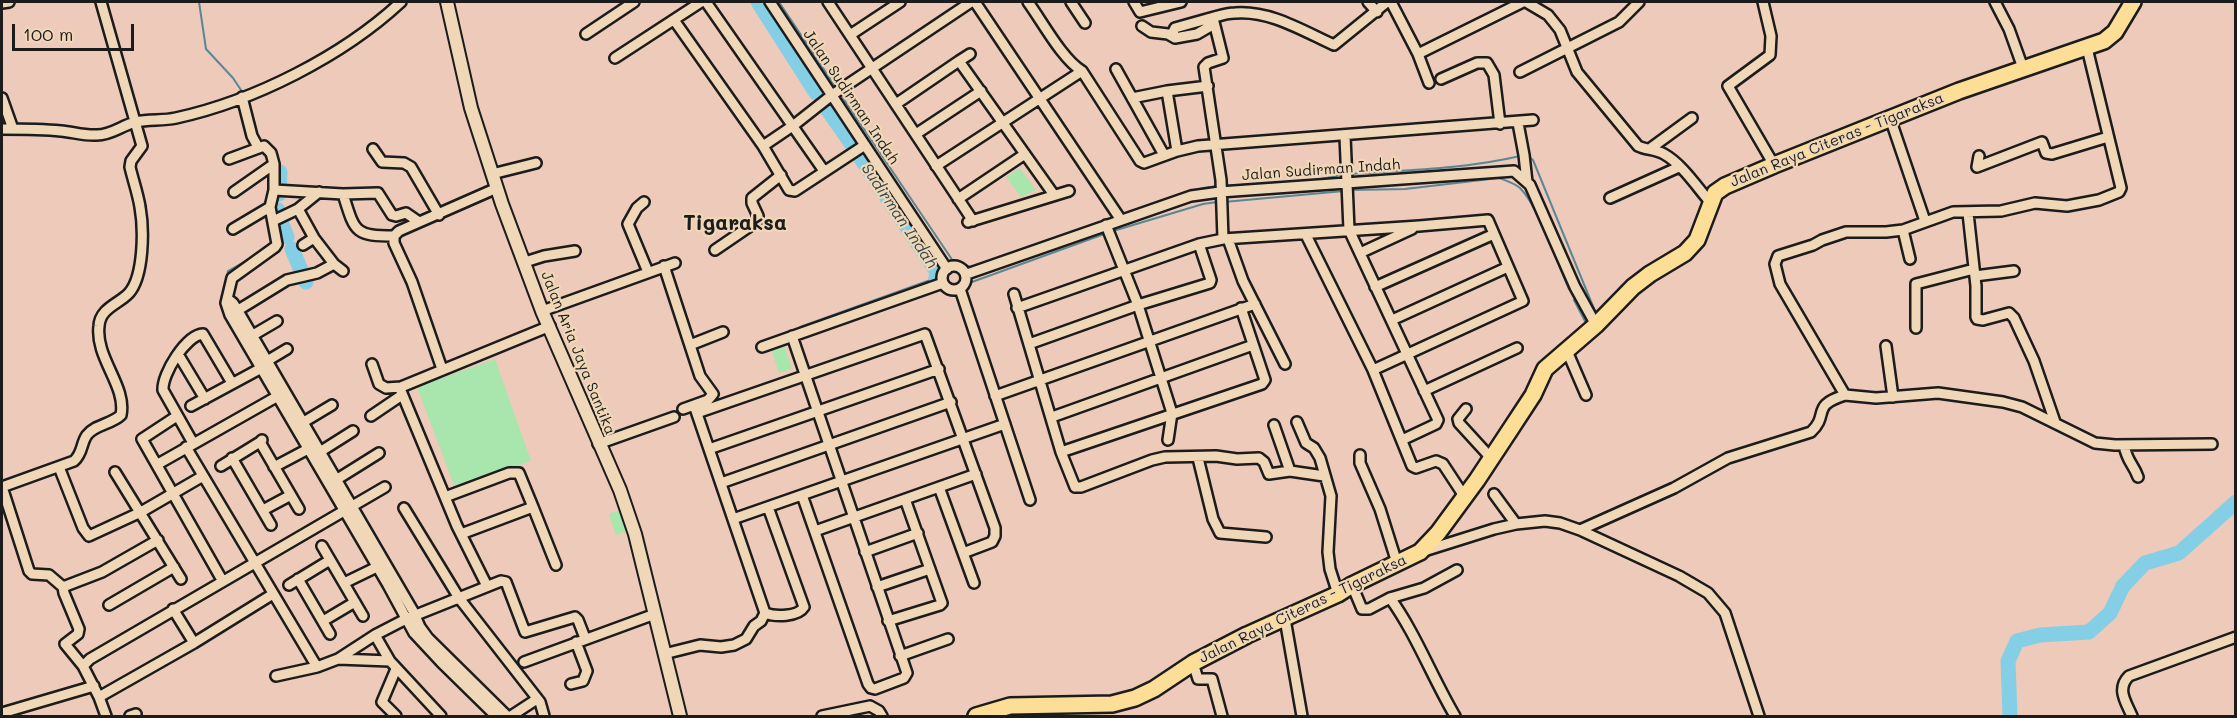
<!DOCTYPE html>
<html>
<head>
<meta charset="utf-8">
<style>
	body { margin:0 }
	#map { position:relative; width:2237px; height:718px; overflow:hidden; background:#edcab9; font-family:Mali,sans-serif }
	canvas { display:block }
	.frame { position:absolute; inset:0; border:3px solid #1c1c1c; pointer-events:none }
	.scale { position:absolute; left:12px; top:24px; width:122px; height:27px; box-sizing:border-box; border:3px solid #1c1c1c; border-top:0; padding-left:8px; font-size:18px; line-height:21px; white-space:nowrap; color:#1c1c1c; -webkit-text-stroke:4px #f0d7b7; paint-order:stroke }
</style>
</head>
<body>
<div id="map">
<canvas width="2237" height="718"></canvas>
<div class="frame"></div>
<div class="scale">100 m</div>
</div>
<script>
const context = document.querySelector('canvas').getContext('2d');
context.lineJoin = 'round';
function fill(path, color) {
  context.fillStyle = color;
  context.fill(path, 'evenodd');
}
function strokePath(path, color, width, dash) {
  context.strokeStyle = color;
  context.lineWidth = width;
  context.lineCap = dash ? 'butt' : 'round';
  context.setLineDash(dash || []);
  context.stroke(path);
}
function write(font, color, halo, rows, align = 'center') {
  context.font = font + ' Mali,sans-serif';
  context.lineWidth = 4.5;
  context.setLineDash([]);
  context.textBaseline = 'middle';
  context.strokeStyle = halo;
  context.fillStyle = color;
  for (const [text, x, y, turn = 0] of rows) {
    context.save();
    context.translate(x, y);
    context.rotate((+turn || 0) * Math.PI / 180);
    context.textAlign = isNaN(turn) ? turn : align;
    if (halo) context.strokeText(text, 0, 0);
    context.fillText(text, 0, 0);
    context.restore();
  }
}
fill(new Path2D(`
	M1020,168l16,22 -15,7 -15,-20z
	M784,345l8,24 -13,4 -8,-24z
	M495,359l36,102 -76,27 -38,-101z
	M620,510l8,21 -12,4 -7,-21z`), '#a8e6ae');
strokePath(new Path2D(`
	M199,2l7,47 27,29 8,12
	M779,2l56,84
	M843,98l110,163 18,6 32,-10
	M1527,155l6,5 64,156
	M1351,174c56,-4 114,-5 169,-18
	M1225,186l91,-6 25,-5
	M1351,190l54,-1 94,-11c8,3 15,5 21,10 19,19 37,75 49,101
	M1192,192l12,-4 14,-2
	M1224,202l120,-11
	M1113,231l90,-27 14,-2
	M281,241l6,-4
	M972,282l135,-49
	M224,294l4,-23 30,-17
	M1574,300l13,25
	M800,327l136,-49`), '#5a8795', 2);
strokePath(new Path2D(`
	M758,2l58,91
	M827,109l26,37
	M858,154l79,118 -1,6
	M279,194l1,-22
	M278,210v4l9,23
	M292,249l14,33
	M2010,716l-2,-55 9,-20 23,-6 49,-3 21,-19 13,-27 22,-23 34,-10 57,-51`), '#84cfe5', 15);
const minor = new Path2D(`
	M706,2l118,169
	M770,2l177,267
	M828,2l145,219
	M975,2l146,218
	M1028,2c14,19 34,57 54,69l58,90 4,2 33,-12 21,-5 335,-26
	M1071,2l14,21
	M1134,2l6,10 41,-10
	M1368,2l9,10
	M1391,2l27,52 11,29
	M1526,2l22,13 12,15 17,42 61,74c8,4 17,3 26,8 18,10 33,33 46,48
	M1763,2l8,34 -1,19 -42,31 46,79
	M1995,2l14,27 14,39
	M2,3l7,-1
	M1213,18l10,40 -15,5 -4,4 17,113 2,59
	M674,20l89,126 26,44 6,1 70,-46
	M1142,26l9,6 17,2 7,4 22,-4 12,-7 -2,-8c9,-2 18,-6 28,-6 35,-3 68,18 99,32l53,-43
	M586,34l48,-32
	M850,35l50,-33
	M1175,38l-2,-6 2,-4 32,-9
	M2087,48l34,140 -2,4 -20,8 -32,6 -32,-3 -34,8 -48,1 -50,18 -17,2h-40l-24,8 -9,5 -35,11 -3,8 5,20 65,111 31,3 62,-5 65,9 19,5 73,36 20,2 97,-1
	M970,54l-11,7 95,134
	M1418,54l105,-52
	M615,58l86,-56
	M1116,69l48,86
	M1520,72l99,-50 20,-20
	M1441,79l36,-16h10l7,12 6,49
	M1167,91l10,60
	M242,97l10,39 6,11
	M2,98l11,31
	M1132,98l35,-7 41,-5
	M896,104l63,-43
	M1890,118l35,103
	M1518,123l6,32 3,27
	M2,129c19,0 39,0 59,2 12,1 24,5 36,4 15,0 25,-10 39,-13 13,-3 27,-1 40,-4 78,-17 167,-62 225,-116
	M916,134l65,-43
	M1345,136l4,94 89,190 -2,4 -34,16
	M763,146l31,-21 38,-30 139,-93
	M1651,148l41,-30
	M373,149l9,13 22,1 7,4 28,48
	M1979,156l-2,11 65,-25 4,11 6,1 56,-17
	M229,159l35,-13 7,7 3,11
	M936,166l146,-95
	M492,174l44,-11
	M274,190l69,4 35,-1 14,22 4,1 10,-3 13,9
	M234,192l40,-28v26l-4,17 7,37 -2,3 -43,31 -6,25 4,12 158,270 26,48 27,29 55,54
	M343,194c12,38 11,42 51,42
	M1610,198l69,-31
	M958,199l67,-45
	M644,202l-7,6 -9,16 20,48
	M298,209l16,29 20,26
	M1968,213l8,73v31l1,2 6,1 26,-7 5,5 20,43 21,61
	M273,221l25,-12 21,-17
	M968,222l101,-31
	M1106,225l32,80 34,108 -4,27
	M233,229l37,-22
	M1903,230l7,29
	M1306,235l67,135 39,96 4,2 20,-7 7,3 21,32
	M1228,239l15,42 42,83
	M303,245l11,-7
	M715,250l41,-28 2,-6 -6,-13v-5l29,-23
	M1360,253l52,-24
	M525,262l19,-6 31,-5
	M942 278a12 12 0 1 1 24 0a12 12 0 1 1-24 0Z
	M664,266l36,110 13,18 -5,6 -25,9
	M967,274l224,-78 29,-4 294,-21 16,14 45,102 21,38
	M1975,276l39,-5
	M1375,287l119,-53
	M960,289l70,211
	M1014,294l47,158 14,35h6l71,-27 13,-3 51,-1 21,3 22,-1 5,4 5,12 21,-3
	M228,299l5,4 5,8 175,300 7,16 8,11 79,78
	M1017,308l182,-64 24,-5 196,-13 69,-6 35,81 -150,69
	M542,311l133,-48
	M235,312l52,-32 30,-7 17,-9 9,7
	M1392,320l116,-53
	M1916,328v-44l58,-15
	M792,336l115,337 -3,5 -29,11 -4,-1 -3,-4 -66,-189
	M248,338l29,-17
	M1029,344l109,-39 72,-22 1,-3 -12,-36
	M690,345l33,-13
	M1886,346l7,51
	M762,347l181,-64
	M1567,351l19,44
	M178,354l27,45
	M267,361l20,-12
	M372,364l7,20 7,4 15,-1 149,-61
	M442,369l-30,-87 -18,-39v-7l5,-5 98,-43
	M401,387v4l56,135 30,60
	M1424,391l93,-43
	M995,396l260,-92
	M191,406l76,-41
	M1466,409l-8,10 1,4 32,35
	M697,413l228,-79 70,194v8l-3,6 -29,11
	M177,416l-35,23c27,47 53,94 80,141
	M371,416l31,-21
	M1052,417l201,-72
	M1297,422l9,21 8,5 6,10 11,38 -3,56 2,17 8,25
	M302,423l30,-18
	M1274,425l16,46 34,5
	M262,440l-2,2 39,67
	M193,443l-30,-53c-1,-16 23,-55 40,-56l29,49
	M598,444l76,-27
	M2124,445c3,17 9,18 14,32
	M186,447l131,220 21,-8 37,-24 31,-16 95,-38 5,1 19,50 50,-15 3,3 7,18
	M709,449l230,-80
	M1061,452l201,-68 3,-4 -24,-72
	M315,455l38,-24
	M1360,455v8l20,46 17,54
	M232,458l39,67
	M1198,458l15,61 7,14 46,4
	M158,464l120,-68
	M221,466l39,-24
	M59,467l24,61 6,8 52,-24 62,-36
	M274,467l34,-18
	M115,472l66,107
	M331,483l48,-30
	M721,483l230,-81
	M939,487l35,96
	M1494,494l22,30
	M445,497l64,-24h10l14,34 -72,27
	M533,507l23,58
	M404,508l55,90 81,104 4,14
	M263,510l28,-15
	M733,519l272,-95
	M1580,530l94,-42 54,-30 83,-26c19,-18 -1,-26 34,-37
	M815,531l161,-57
	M322,546l41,70
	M1424,551l70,-22 22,-5 29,-3 15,2 20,7 99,46 29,17 17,20 34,103
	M865,552l53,-19
	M298,579l32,55
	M344,583l33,-16
	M289,585l41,-25
	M1352,585l10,24h7l21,-11c25,34 43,81 65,118
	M63,587l-14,-12 -17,-1 -3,-3 -27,-84 72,-26c9,-8 7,-18 13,-26 7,-10 25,-11 34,-20 6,-29 -26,-57 -22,-89 1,-18 20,-22 30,-33 15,-17 15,-64 11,-86 -2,-13 -7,-27 -10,-40l1,-6 11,-15 -41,-144
	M877,587l53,-18
	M1390,598l34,-10 33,-18
	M109,605l65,-38
	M173,609l21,34
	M765,613c10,4 33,4 39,-6l-36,-100
	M1285,619l17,97
	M323,621l32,-19
	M888,621l52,-16 2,-2 -37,-104
	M664,654l36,-9 21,2 13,-2 12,-6 8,-13 7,-5 4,-8 -71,-208
	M900,656l48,-17
	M338,659l52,2 -15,-26
	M390,661l51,55
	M524,662l131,-48
	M1193,663l5,16h14l10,37
	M83,666l-18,-22 13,-10 1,-5 -15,-36 -1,-6 39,-15 56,-32
	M276,676l41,-9
	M571,684l12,-3 4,-10 -11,-29
	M99,697l-16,-31 7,-7 295,-172
	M2,713l92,-27
	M106,716l-7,-19 95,-54 79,-49
	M130,716l6,-2
	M396,716l-14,-14 14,-33
	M511,716l26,-17
	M822,716l48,-10 9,5 3,5
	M2132,716c-6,-14 -16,-27 -3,-40l107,-39`);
const tertiary = new Path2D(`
	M447,2l24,106 31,96 40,107 78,179 15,44 45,182`);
const primary = new Path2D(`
	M976,716l34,-10 102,-2 23,-6 19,-9 39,-26 54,-28 91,-41 14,-9 68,-33 18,-19 39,-53 33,-50 23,-35 12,-26 51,-44 37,-38 17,-13 35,-21 12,-13 18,-47 10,-7 49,-21 185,-74 145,-50 11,-9 18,-30`);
strokePath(minor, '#1c1c1c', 14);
strokePath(tertiary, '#1c1c1c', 16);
strokePath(primary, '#1c1c1c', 20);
strokePath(minor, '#f0d7b7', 9);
strokePath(tertiary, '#f0d7b7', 12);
strokePath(primary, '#fdde96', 15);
write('15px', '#1c1c1c', '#f0d7b7', [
	["Jalan Sudirman Indah",851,97,56],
	["Jalan Raya Citeras - Tigaraksa",1837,140,-22],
	["Jalan Sudirman Indah",1321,170,-4],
	["Jalan Aria Jaya Santika",578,353,68],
	["Jalan Raya Citeras - Tigaraksa",1303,609,-26]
]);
write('italic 16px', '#36494e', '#f0d7b7', [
	["Sudirman Indah",899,216,56]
]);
write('bold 21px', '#1c1c1c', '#f0d7b7', [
	["Tigaraksa",735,224]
]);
</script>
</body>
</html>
